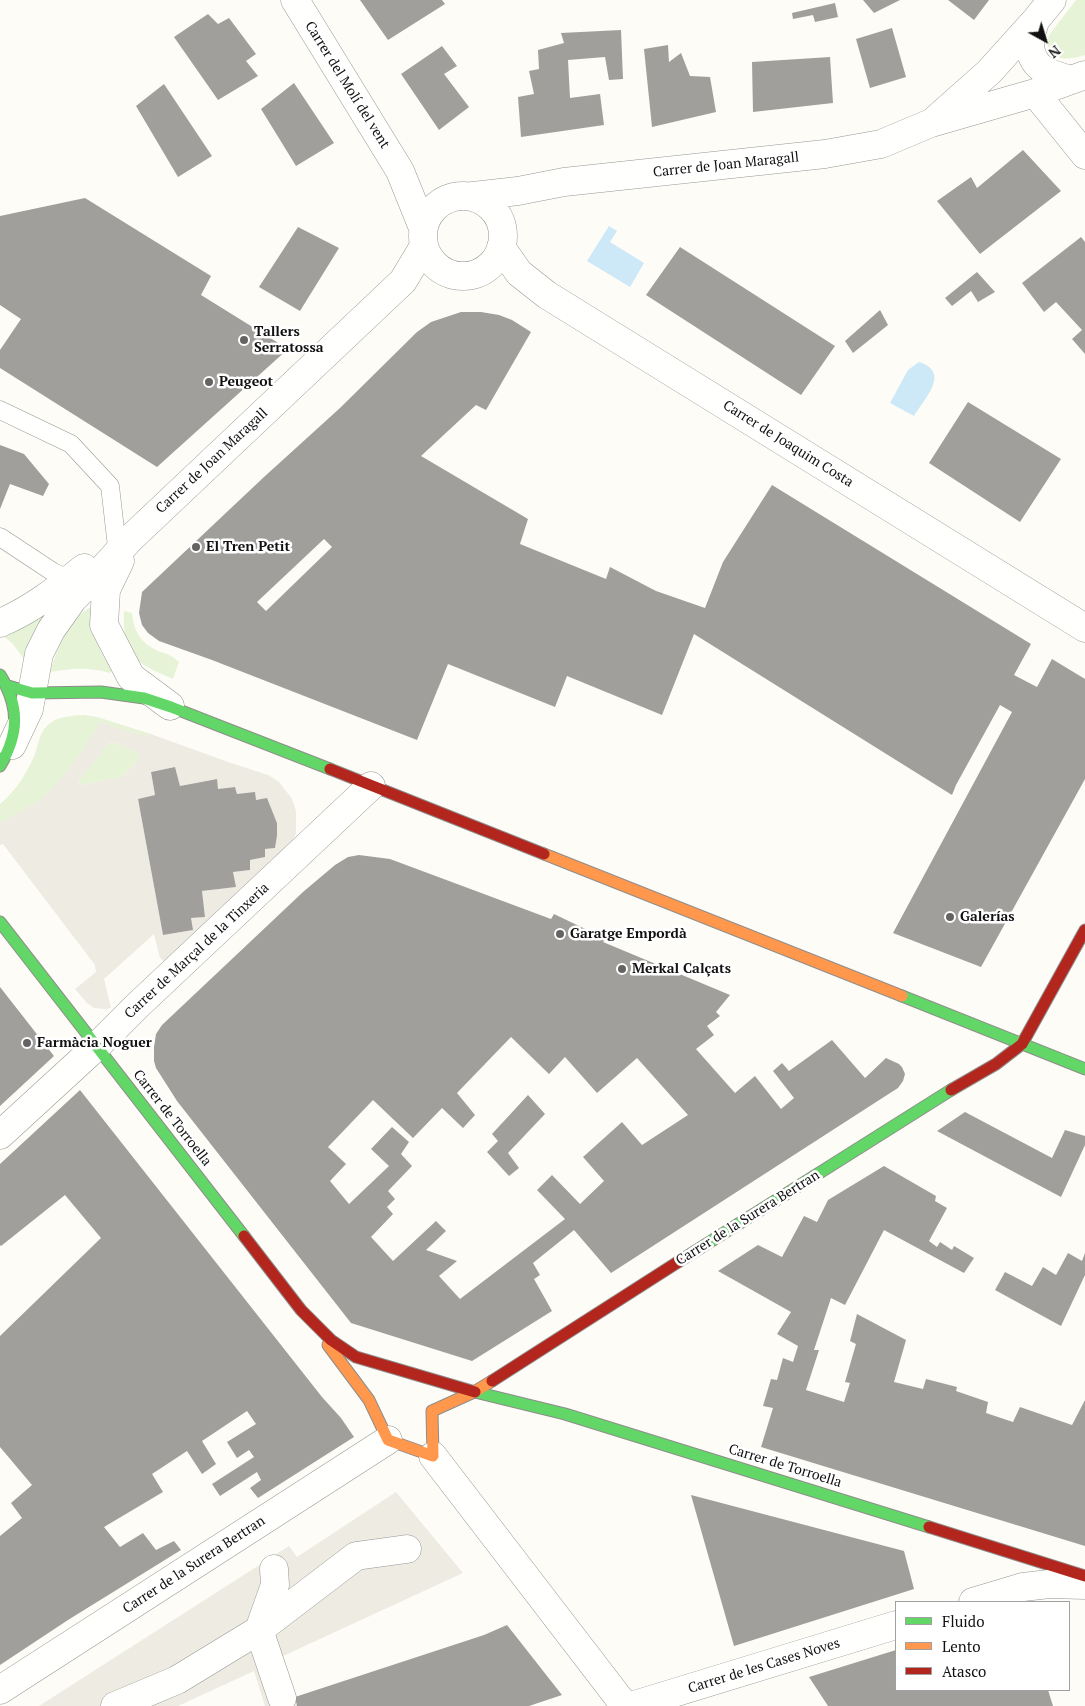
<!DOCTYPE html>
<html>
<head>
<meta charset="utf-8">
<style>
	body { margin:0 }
	#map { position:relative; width:1085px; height:1706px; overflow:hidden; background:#fdfcf7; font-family:"PT Serif",serif }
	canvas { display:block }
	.legend { position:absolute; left:895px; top:1601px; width:175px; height:90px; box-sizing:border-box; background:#fff; border:1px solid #a0a0a0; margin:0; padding:6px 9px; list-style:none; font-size:15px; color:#111 }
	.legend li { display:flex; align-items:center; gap:10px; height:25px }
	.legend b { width:25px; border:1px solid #a0a0a0 }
	.north { position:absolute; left:1020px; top:15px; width:50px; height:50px; -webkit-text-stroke:4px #fff; paint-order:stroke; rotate:141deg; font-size:14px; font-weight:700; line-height:20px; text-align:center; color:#111 }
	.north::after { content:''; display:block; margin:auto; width:18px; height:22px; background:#111; clip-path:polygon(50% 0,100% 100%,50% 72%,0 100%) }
</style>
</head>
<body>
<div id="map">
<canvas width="1085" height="1706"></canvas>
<ul class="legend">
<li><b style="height:6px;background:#63d668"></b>Fluido</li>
<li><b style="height:6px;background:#ff974d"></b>Lento</li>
<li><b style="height:6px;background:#b3261e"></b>Atasco</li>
</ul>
<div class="north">N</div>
</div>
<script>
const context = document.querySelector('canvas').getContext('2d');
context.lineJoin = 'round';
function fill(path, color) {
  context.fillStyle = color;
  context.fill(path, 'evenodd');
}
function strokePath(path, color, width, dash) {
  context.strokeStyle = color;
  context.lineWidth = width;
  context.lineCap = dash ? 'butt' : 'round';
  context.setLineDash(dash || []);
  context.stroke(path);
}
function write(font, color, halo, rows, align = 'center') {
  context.font = font + ' "PT Serif",serif';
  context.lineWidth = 5;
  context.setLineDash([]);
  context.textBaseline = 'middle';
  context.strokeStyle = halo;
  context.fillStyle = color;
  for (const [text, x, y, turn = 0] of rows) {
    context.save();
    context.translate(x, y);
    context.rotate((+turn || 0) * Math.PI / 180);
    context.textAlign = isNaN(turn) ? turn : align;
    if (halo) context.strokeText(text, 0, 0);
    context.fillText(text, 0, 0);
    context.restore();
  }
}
fill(new Path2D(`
	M1076,0h9v55c-18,6 -42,7 -36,-20z
	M51,608l-27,51 -12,-16 -10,-8z
	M89,608l6,3c1,25 1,38 18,59l-3,3c-21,-6 -39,-5 -60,-1 8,-24 16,-50 39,-64z
	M124,611l8,2c1,18 10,31 26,38 9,3 14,4 21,11l-6,17c-38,-16 -51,-23 -49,-68z
	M84,715l13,2 51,16 -1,5 -47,-16c-12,25 -34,58 -56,75 -14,10 -29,18 -44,26v-19c17,-15 26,-29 35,-50 3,-8 4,-19 10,-26 10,-12 25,-12 39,-13z
	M114,742l27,13 -7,10 -12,12 -42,8 -1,-5 30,-37z`), '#e7f3d7');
fill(new Path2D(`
	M100,722l47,15 1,-4 80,29 40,13 11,7 7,9 6,8 4,12v22l-3,7 -124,119 -4,3 -5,-4 -6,-24 -50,45 7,29 -5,1 -12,-1 -7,-5 -12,-14 21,-17 -1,-7 -92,-121 -3,1v-22l27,-15 19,-13 18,-20 18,-23zM114,742l27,13 -7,10 -12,12 -42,8 -1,-4 30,-38zM175,767l5,19 36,-7 2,10 17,-2 2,7 19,6 11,-1 10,24v13l-2,12 -10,1 -1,8 -14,3v10l-17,2 2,15 -33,4 3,26 -14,1 1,12 -29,5 -25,-136 17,-4 -4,-23z
	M396,1492l67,81 -180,83 14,50h-32l-11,-35 -76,35h-139l250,-160 8,11z`), '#edebe2');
fill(new Path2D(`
	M609,226l8,5 -7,11 34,21 -14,24 -43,-26z
	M919,362c32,10 6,36 -5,54l-24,-13 18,-33z`), '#cde8f7');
fill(new Path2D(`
	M360,0h82l3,4 -57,36z
	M863,0h37l-26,13z
	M948,0h41l-15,20z
	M835,3l3,14 -23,5 -2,-7 -20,4 -1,-6z
	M208,14l10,10 11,-6 27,36 -10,7 12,15 -40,24 -44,-63z
	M892,28l14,49 -36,11 -14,-49z
	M621,30l2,49 -14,1 -4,-23 -37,3 2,38 30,-4 4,31 -83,12 -3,-40 16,-3 -5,-23 10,-2 -1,-19 26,-7 -3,-10z
	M668,45l1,17 12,-9 9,23 20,1 6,35 -64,15 -8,-78z
	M442,46l15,20 -13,8 25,33 -30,23 -38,-56z
	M830,57l3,46 -80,9 -1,-50z
	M294,83l40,60 -38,23 -35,-57z
	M164,84l48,72 -34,21 -42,-71z
	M1023,150l38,41 -81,63 -43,-53 34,-24 6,11z
	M85,198l126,78 -10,19 87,54 -131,118 -157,-99v-18l21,-31 -21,-14v-89z
	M298,227l41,21 -39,63 -41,-24z
	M1081,237l4,5v112l-13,-15 10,-9 -26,-28 -12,10 -22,-29z
	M680,247l155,99 -34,49 -155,-100z
	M977,272l18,20 -17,10 -7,-11 -19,15 -7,-8z
	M880,310l8,15 -35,28 -8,-12z
	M461,312h20l18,3 13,5 19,12 -45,78 -10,-5 -55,51 107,63 -8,25 86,35 4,-12 46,24 49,17 18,-46 49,-77 259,159 -17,31 23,12 15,-28 33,20v100l-104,188 -88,-34 119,-221 -12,-7 -44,80 -4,10 -258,-161 -32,81 -95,-39 -12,31 -107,-43 -31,76 -205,-80 -53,-19 -11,-8 -6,-8 -3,-12 3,-21 122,-115 76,-69 77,-76 14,-10zM324,539l8,8 -66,64 -9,-9z
	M968,402l93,57 -41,63 -91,-59z
	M0,445l24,9 25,30 -6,12 -33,-12 -10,25z
	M175,767l5,19 37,-7 1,10 17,-2 2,7 18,-2 1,8 11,-2 10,25v13l-2,12 -10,1v8l-15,3v10l-17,2 3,15 -34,4 3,26 -14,1 2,12 -30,5 -25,-136 17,-4 -4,-23z
	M359,855l31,4 161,60 3,-5 52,25 -3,3 127,53 -14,17 4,4 -13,10 7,9 -18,14 39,44 20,-17 26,33 13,-11 -21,-27 9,-8 7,8 43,-31 33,38 21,-20 13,6 3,3 3,7 -2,7 -5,7 -11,7 -276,178 -37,-43 -41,33 7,12 -6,4 18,32 -80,50 -121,-38 -174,-222 -21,-33 -2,-7v-14l2,-13 6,-9 141,-133 32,-27 13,-8zM511,1037l38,37 16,-17 32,36 40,-35 51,57 -46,30 -20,-23 -39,35 21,24 -24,23 -28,-29 -15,15 28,29 -105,80 -21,-23 18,-15 -31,-11 20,-19 -10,-10 -43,40 -22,-24 22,-23 -6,-7 8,-8 -7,-8 24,-25 -11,-12 8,-12 -17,-15 -21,22 18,17 -40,38 -19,-23 16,-17 -18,-17 45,-47 40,38 29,-30 21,20 12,-13 -18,-22z
	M0,987l54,69 -54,50z
	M80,1090l242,307 19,21 13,19 -96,61 -8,-10 11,-8 -4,-8 -37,24 -8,-12 42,-27 -5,-7 -12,8 -10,-16 29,-18 -9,-13 -45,30 14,23 -14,10 -15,-23 -35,23 11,18 -59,35 16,20 23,-14 13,17 18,-9 7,9 -113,70 -68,45v-129l22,-18 -11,-15 21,-18 -32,-38v-111l101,-98 -36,-43 -64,51 -1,-1v-81z
	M528,1095l17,19 -37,39 11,15 -10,8 -22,-24 11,-11 -6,-7z
	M965,1112l87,46 13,-28 20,6v9l-24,52 -124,-66z
	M884,1166l52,30 -1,5 12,7 -18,33 8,6 3,-5 12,8 2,-4 20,12 -10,15 -80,-43 -39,75 -14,-7 -17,52h5l-13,40 38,12 6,-19 -5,-1 11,-38 -6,-3 7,-27 49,26 -12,42 29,7 3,-10 31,8 -1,4 32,11 -2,11 27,9 7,-15 52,18 13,-25v146l-324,-99 12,-39 -10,-2 8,-27 6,1 6,-22 10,4 5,-16 -21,-12 14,-22 -73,-41 40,-26 24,12 22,-41 13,6 11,-22z
	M1068,1253l14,8 3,-8v22l-24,51 -66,-36 10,-18 27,14 11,-19 13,8z
	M691,1495l213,56 10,38 -180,57z
	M507,1625l55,70 -33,11h-232l-2,-9 189,-62z
	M896,1650v40h152l5,16h-225l-19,-29z`), '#a19f9c');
const lane = new Path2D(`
	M0,410l71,34 39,42 7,61
	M0,537l53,35 17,8`);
const street = new Path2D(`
	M295,0l105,171 23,57
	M1035,21c-1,6 -5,13 -5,20 -1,27 19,33 41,39
	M1035,93l50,62
	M936,119l53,-47 46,-51 17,-21
	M473,196l45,-5 46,-9 261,-28 56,-10 50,-21 104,-30 50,-18
	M423 236a40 40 0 1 1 80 0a40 40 0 1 1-80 0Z
	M501,247l18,26 28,22 538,333
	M120,561l-14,29 -2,35 27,52 39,29
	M0,623c31,-13 58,-34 84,-55
	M12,745l17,-36 10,-55 12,-24 22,-31 27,-27 30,-33 273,-258 21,-35
	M0,1135l97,-89 40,-40 234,-220
	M433,1456l192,250
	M274,1569l1,16 -16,45 23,68
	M973,1602l50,-15 26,-3 36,1
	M0,1690l388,-250
	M115,1706l62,-26 82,-50 97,-74 51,-7
	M631,1706l265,-81`);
const fast = new Path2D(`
	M0,675c20,32 19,59 0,91
	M8,686l24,7 69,-1 43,6 27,9 159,62
	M0,922l244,314
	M902,996l183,73
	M678,1262l273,-172
	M475,1392l90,22 364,113`);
const slow = new Path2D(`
	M544,854l358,142
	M328,1345l41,55 19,40 45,16 -1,-45 42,-19 18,-11`);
const jam = new Path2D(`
	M330,769l214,85
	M951,1090l45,-26 26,-20 63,-114
	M244,1236l57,74 30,30 25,17 119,35
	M492,1381l186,-119
	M929,1527l156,49`);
strokePath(lane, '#979795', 19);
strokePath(street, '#979795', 29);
strokePath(fast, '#8e8d8b', 13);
strokePath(slow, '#8e8d8b', 13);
strokePath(jam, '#8e8d8b', 13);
strokePath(lane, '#fffffe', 18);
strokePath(street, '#fffffe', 28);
strokePath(fast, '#63d668', 11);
strokePath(slow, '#ff974d', 11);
strokePath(jam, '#b3261e', 11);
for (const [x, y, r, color] of [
	[244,340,5,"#646362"],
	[209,382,5,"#646362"],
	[196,547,5,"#646362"],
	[950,917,5,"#646362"],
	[560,934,5,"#646362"],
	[622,969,5,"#646362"],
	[27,1043,5,"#646362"]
]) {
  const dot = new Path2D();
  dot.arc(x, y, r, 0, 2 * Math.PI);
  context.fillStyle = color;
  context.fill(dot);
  strokePath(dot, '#fff', 2);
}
write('14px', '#111', '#fff', [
	["Carrer del Molí del vent",347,85,58],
	["Carrer de Joan Maragall",726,165,-6],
	["Carrer de Joaquim Costa",788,444,32],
	["Carrer de Joan Maragall",212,461,-43],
	["Carrer de Marçal de la Tinxeria",197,951,-43],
	["Carrer de Torroella",172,1118,52],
	["Carrer de la Surera Bertran",748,1218,-32],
	["Carrer de Torroella",785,1466,17],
	["Carrer de la Surera Bertran",194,1565,-33],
	["Carrer de les Cases Noves",764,1666,-17]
]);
write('bold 14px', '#111', '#fff', [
	["Tallers",254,332],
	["Serratossa",254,348],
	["Peugeot",219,382],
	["El Tren Petit",206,547],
	["Galerías",960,917],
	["Garatge Empordà",570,934],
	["Merkal Calçats",632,969],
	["Farmàcia Noguer",37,1043]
], 'left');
</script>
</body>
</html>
